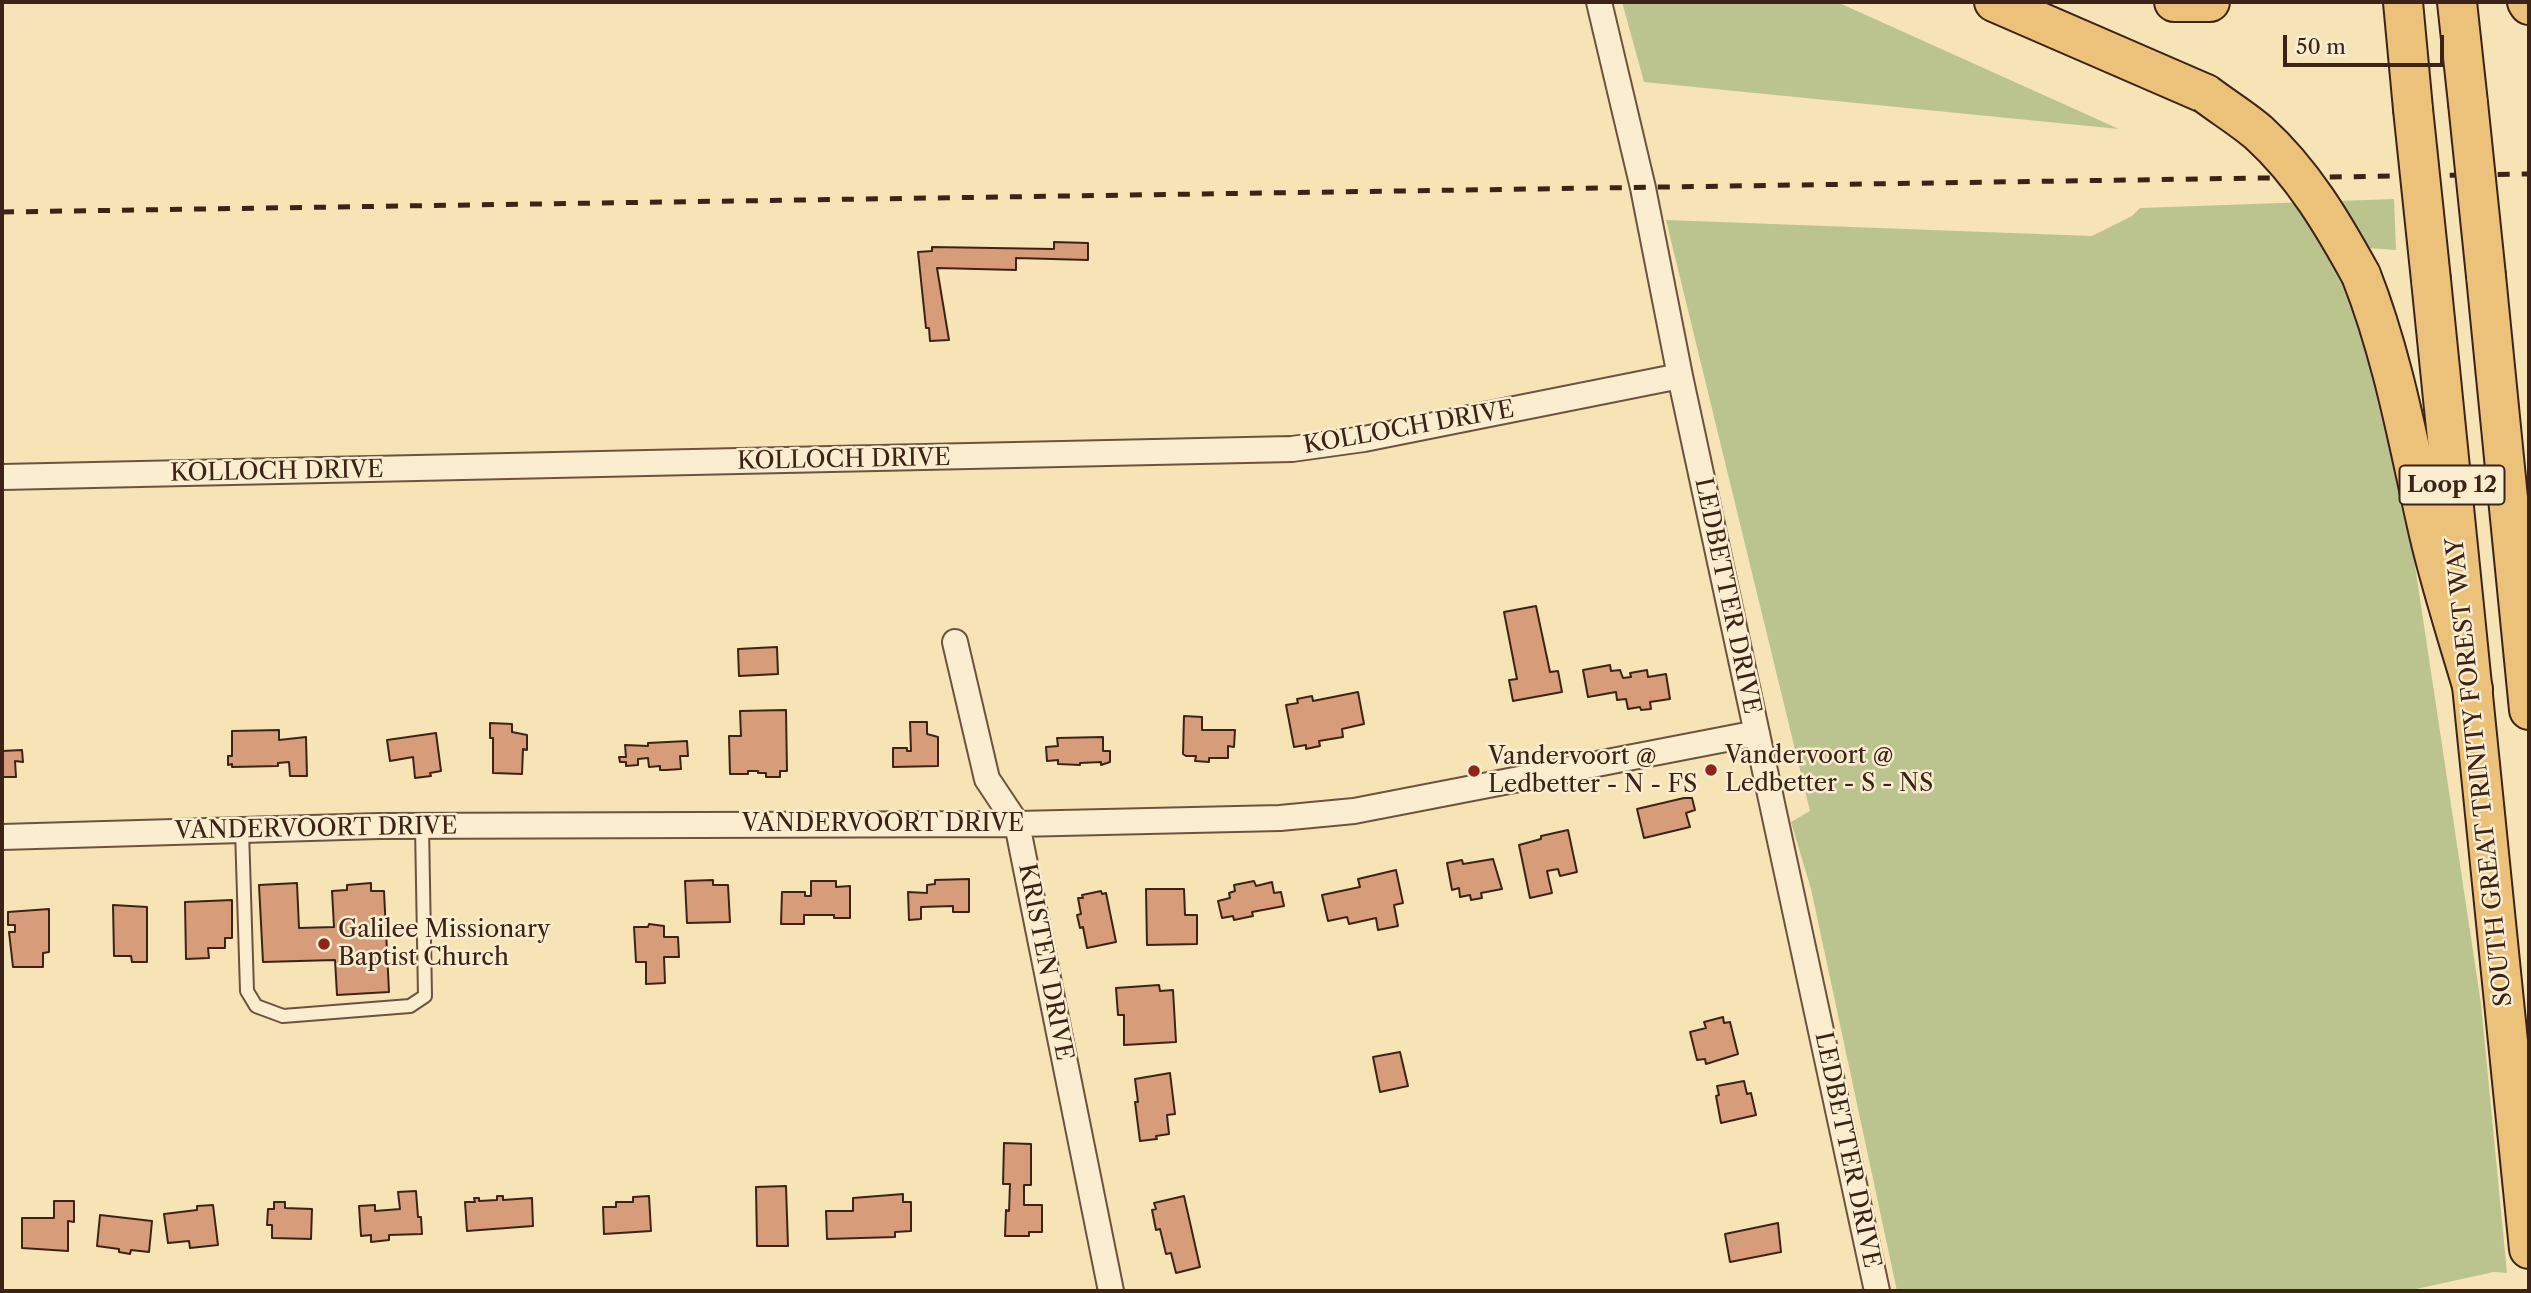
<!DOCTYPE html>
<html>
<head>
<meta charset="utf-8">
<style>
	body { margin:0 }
	#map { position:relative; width:2531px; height:1293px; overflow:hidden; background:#f7e4b6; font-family:"Libre Caslon Text",serif }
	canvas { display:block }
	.frame { position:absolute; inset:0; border:4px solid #3d2317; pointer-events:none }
	.scale { position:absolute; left:2283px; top:35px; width:161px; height:32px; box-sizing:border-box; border:4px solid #3d2317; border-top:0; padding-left:9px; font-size:21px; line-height:24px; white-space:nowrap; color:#3d2317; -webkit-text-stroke:5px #faedd0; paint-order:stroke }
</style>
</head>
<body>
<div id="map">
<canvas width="2531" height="1293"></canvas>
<div class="frame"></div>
<div class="scale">50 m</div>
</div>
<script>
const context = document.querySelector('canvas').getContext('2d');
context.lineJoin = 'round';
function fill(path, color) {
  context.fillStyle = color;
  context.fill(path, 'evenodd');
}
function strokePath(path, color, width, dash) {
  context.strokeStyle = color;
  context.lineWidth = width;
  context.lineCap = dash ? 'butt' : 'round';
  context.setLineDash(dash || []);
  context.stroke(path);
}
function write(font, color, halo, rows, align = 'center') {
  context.font = font + ' "Libre Caslon Text",serif';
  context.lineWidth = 5;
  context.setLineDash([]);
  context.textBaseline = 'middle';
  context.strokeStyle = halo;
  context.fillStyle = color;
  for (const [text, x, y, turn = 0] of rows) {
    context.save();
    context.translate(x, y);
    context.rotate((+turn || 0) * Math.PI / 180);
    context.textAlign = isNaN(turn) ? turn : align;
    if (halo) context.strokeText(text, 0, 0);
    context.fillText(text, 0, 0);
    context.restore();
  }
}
fill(new Path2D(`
	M1622,2h215l282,127 -475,-47z
	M2394,199l2,51 -29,-2 -30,6 60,192 84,558 26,269 -13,-1 -87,19h-510l-86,-402 -20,-67 19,-11 -144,-591 426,16 40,-20 8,-8z`), '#bbc48f');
const building = new Path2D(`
	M1054,242l34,1v17l-72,-2v12l-79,-2 12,72 -19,1 -1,-13h-3l-8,-76 14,-1v-4l122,2z
	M1536,606l14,66 8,-1 4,21 -49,9 -4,-21 8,-1 -13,-67z
	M777,647l1,27 -39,2 -1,-27z
	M1610,665l1,6 9,-1 3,8 8,-1 -1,-4 17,-3 1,7 18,-3 4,25 -20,3 1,7 -10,1 -1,-3 -12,2 -2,-10 -9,1 -1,-8 -28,5 -5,-27z
	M1358,692l6,32 -22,5 1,8 -24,4 1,5 -14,3v-4l-12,2 -8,-42 12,-2 -1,-4 15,-3 1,5z
	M786,710l1,61h-7v6h-14v-4h-8v-2h-10v3h-18l-1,-38h12l-1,-25z
	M1184,716l18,1v13h33l-1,17 -6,-1v12h-19v4l-14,-1 1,-5h-10l-3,-2z
	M910,722h17v12l11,3v29l-45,1v-19h14v3h4z
	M490,723l22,1v8l15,3v15l-4,-1 -1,25 -29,-1v-35h-3z
	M279,730v10l27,-3 1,39h-17l-1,-14 -11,1v3l-46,1v-3l-4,1v-9h4v-25z
	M436,733l5,38 -11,2 1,3 -16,2 -2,-21 -23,4 -3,-21z
	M1103,737v14h7v11l-9,3v-3l-21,1v2l-22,-1v-4l-11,1 -1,-14 12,-1 -1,-8z
	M687,741l1,15h-8l1,13 -15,1h-6v-4l-11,1 -1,-9 -10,1v6l-12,1v-4h-6l-1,-5h7l-1,-12 23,1v-3z
	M22,750l1,12 -8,-1 1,16h-14v-26z
	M1684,798h8l3,12 -9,3 4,14 -46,11 -7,-29z
	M1568,830l9,42 -17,4 -2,-7 -11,2 5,22 -22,5 -11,-53 22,-6v-3z
	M1493,859l9,30 -21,4 1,5 -11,2 -1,-5 -10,2 -1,-9 -7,2 -5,-27 15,-3 1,4z
	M1396,870l7,33 -9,2 4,21 -20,4 -2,-12 -27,6 -2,-7 -19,4 -6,-26 38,-8 -2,-8z
	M969,879v33h-16v-6l-32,1v12l-12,1 -1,-28 19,1v-8l8,-1v-4z
	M713,880v5h15l2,37 -43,1 -2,-42z
	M811,881h25v6l14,-1v32h-16v-3h-30v9h-23l1,-32h23v4h6z
	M1254,881l2,5 16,-4 2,11 7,-1 3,14 -32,6 1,4 -19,4 -1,-4 -11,2 -4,-17 12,-3 -1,-5 6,-2 -1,-6z
	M297,883l2,45 35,-1 -2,-36 15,-1v-5l24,-2v8h13l5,101 -52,3 -2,-35 -72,2 -4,-77z
	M1146,889h38l1,26h12v29l-50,1z
	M1101,891l1,3 4,-1 10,49 -29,6 -4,-21 -3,1 -3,-13 4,-1 -3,-16h5l-1,-3z
	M232,900v38h-7v10h-17l1,10 -23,1 -1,-57z
	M113,905l34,2v55h-15l-1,-6h-17z
	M49,909v43l-6,1v14h-30l-4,-35h6v-7h-7v-13z
	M649,924l15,2v11h14l1,20h-15l1,26 -19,1v-22h-10l-2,-35h14z
	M1159,985l1,6 13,-1 3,52 -52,3v-30h-6l-2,-27z
	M1723,1017l1,6 6,-1 8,32 -32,10 -1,-5 -8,1 -7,-28 16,-4 -2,-6z
	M1400,1052l8,34 -28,6 -7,-35z
	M1170,1073l5,41 -8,1 2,19 -13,2 1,3 -17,2 -5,-39h3l-3,-23z
	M1744,1081l3,13 4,-1 5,22 -35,8 -5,-27 3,-1 -2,-9z
	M1004,1143l27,1v41h-7v20h18v27h-13v4h-24l1,-26 3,1 1,-27h-7z
	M786,1186l2,60h-31l-1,-59z
	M416,1191l2,26h3l1,17 -33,1v5l-18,2v-7l-10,1 -2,-30 16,-1v6l25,-2 -2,-17z
	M903,1194v8h8v29l-16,1v5l-68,2 -1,-28h27v-13z
	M497,1196h6v4l29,-2 1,28 -66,5 -2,-29h10l-1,-4h5v3l18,-1z
	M649,1196l2,35 -47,3 -1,-27h13v-5h17v-5z
	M1184,1196l16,71 -24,6 -5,-20 -5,1 -6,-25 -4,1 -4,-20 4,-1 -2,-6z
	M54,1201h20v21l-6,-1v30l-46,-3v-30h32z
	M274,1202h11v6l27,1 -1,30 -39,-1v-13h-5l1,-16h6z
	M213,1205l5,40 -28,3 -1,-7 -21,2 -4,-29 33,-4v-4z
	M100,1215l52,6 -3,31 -18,-2 -1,4 -11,-2v-3l-22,-3z
	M1778,1223l3,29 -51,10 -5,-28z`);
fill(building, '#d79c79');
strokePath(building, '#3d2317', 2);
const lane = new Path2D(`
	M242,830l5,161 9,15 27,10 127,-10 15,-10 -3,-170`);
const street = new Path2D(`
	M1599,2l44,186 37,188 197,915
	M2,477l1290,-28 72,-10 316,-63
	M955,642l32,137 30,45 94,467
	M2,837l377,-11 638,-2 263,-6 74,-7 403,-78`);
const primary = new Path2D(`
	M2403,2l10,107
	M2457,2l11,101
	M2486,276l43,434
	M2431,280l98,969`);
const highway = new Path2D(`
	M1994,2l212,92
	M2174,2h36
	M2527,2l2,3
	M2361,275c33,84 48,172 68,259 12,52 29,104 44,155`);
strokePath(lane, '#6c533f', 16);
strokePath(street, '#6c533f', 28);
strokePath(primary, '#3d2317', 42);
strokePath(highway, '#3d2317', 42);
strokePath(lane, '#faedd0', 12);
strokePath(street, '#faedd0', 24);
strokePath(primary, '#ecc27b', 38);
strokePath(highway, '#ecc27b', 38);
strokePath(new Path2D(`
	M2,212l2527,-38`), '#3d2317', 5, [12, 12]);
const primaryBridge = new Path2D(`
	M2468,103l18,173
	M2413,109l18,171`);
const highwayBridge = new Path2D(`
	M2206,94c17,13 37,25 53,39 44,40 74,91 102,142`);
strokePath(primaryBridge, '#3d2317', 42, []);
strokePath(highwayBridge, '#3d2317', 42, []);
strokePath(primaryBridge, '#ecc27b', 38);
strokePath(highwayBridge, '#ecc27b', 38);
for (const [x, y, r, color] of [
	[1711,770,7,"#8f2418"],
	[1474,771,7,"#8f2418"],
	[324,944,7,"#8f2418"]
]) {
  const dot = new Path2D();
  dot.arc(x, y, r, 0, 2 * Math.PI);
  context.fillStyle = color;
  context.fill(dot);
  strokePath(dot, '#faedd0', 2.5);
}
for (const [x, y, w] of [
	[2452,485,105]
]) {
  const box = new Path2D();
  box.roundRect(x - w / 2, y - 19.5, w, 39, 5);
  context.fillStyle = '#faedd0';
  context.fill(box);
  strokePath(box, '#3d2317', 2);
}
write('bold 23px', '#3d2317', null, [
	["Loop 12",2452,485]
]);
write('24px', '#3d2317', '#faedd0', [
	["KOLLOCH DRIVE",1409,428,-10],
	["KOLLOCH DRIVE",844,460,-1],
	["KOLLOCH DRIVE",277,472,-1],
	["LEDBETTER DRIVE",1727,596,78],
	["SOUTH GREAT TRINITY FOREST WAY",2480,772,-96],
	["VANDERVOORT DRIVE",883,824],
	["VANDERVOORT DRIVE",316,829,-1],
	["KRISTEN DRIVE",1045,962,79],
	["LEDBETTER DRIVE",1847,1150,78]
]);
write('24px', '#3d2317', '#faedd0', [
	["Vandervoort @",1725,756],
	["Ledbetter - S - NS",1725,784],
	["Vandervoort @",1488,757],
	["Ledbetter - N - FS",1488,785],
	["Galilee Missionary",338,930],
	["Baptist Church",338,958]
], 'left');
</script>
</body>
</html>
